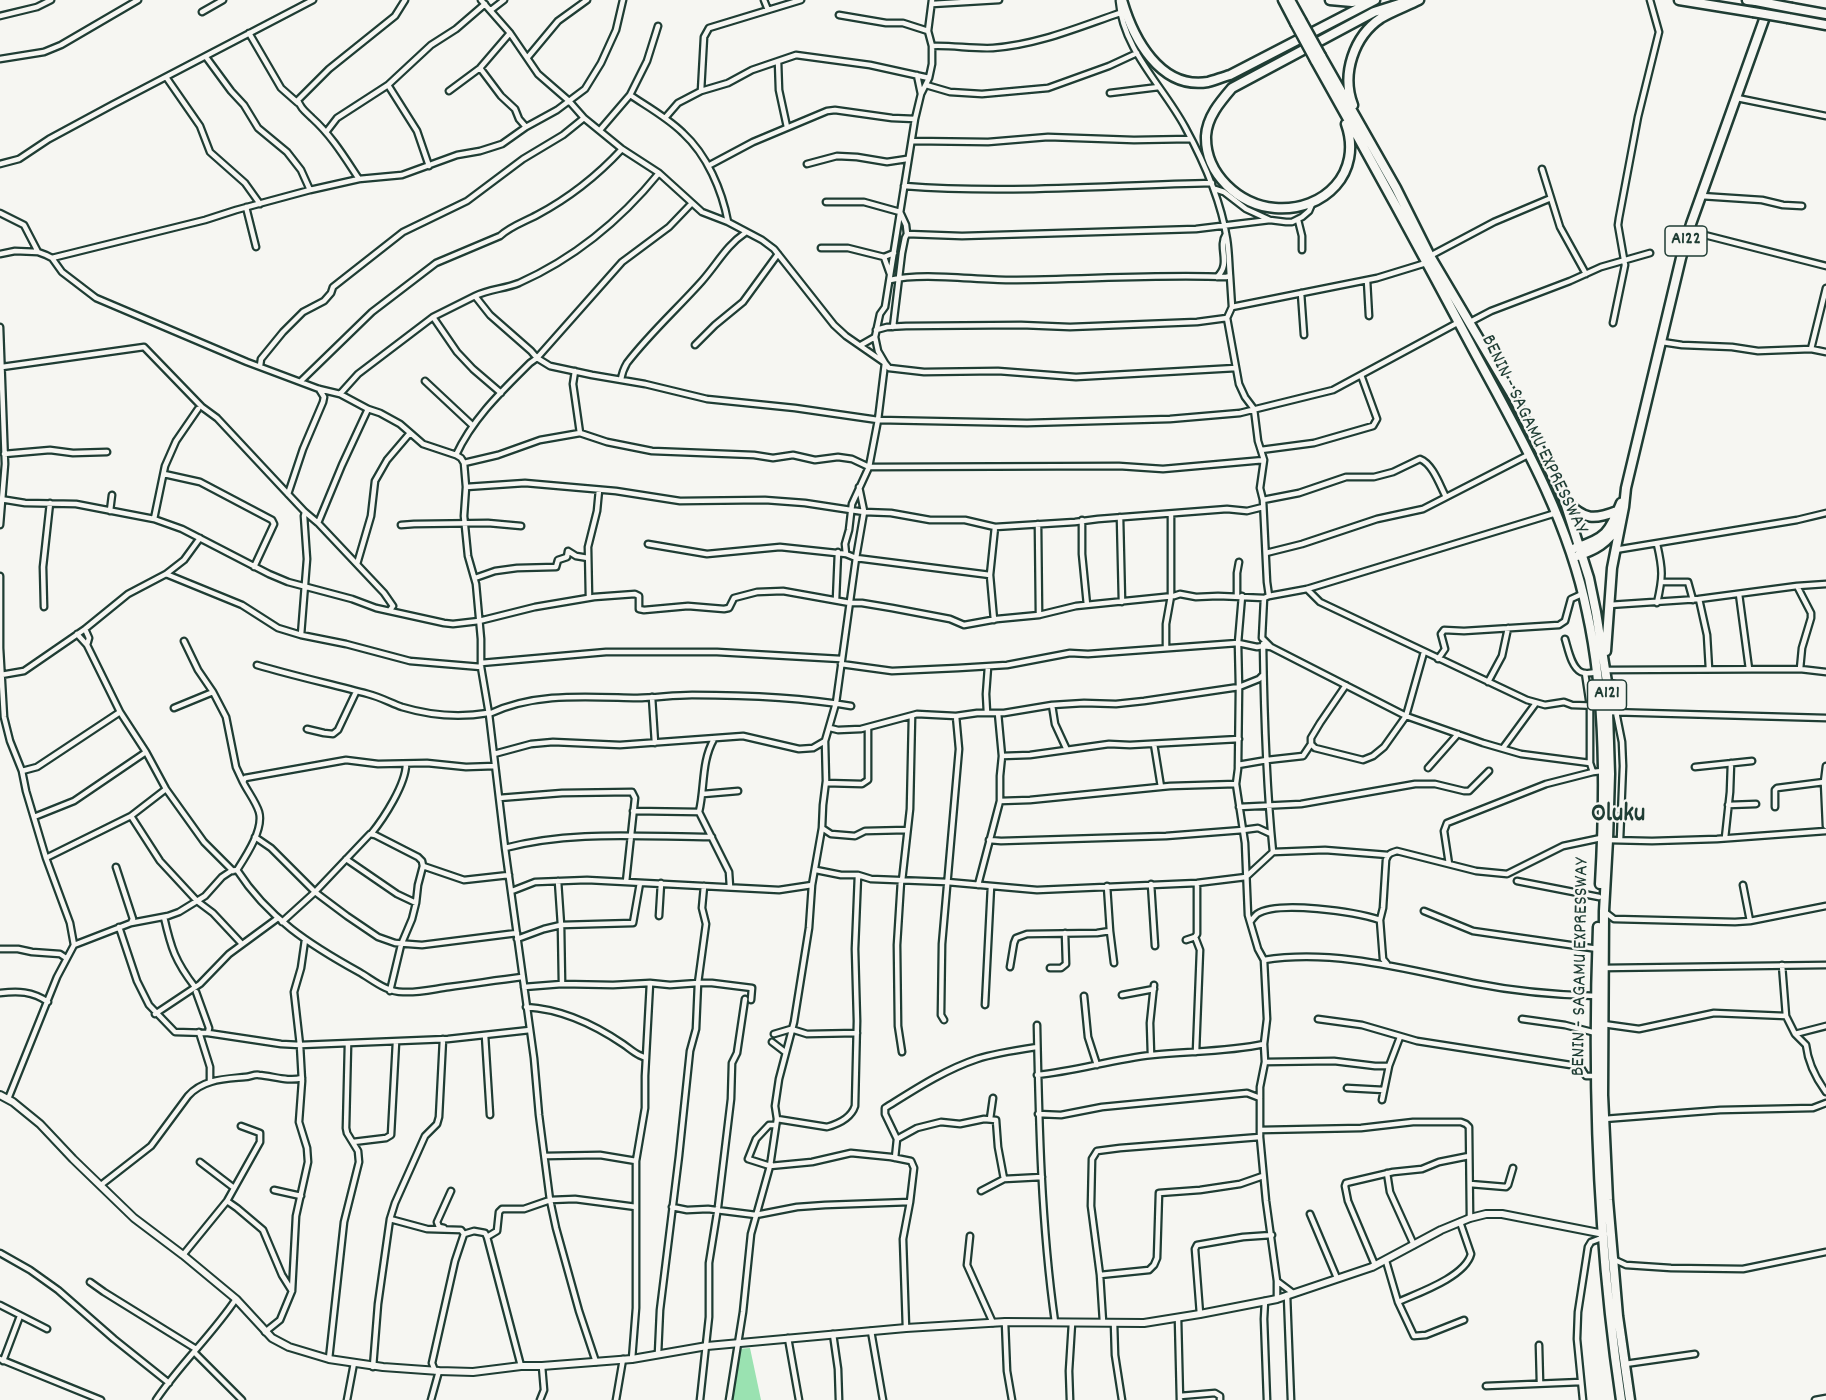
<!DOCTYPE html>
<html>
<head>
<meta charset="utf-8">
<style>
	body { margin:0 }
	canvas { display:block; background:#f6f6f2 }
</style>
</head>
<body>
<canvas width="1826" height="1400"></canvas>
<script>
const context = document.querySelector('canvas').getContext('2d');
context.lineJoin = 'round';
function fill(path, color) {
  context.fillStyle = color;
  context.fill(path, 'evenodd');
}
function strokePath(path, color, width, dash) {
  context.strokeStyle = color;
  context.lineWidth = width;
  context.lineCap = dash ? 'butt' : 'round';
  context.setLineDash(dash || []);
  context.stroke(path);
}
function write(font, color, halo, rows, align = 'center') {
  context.font = font + ' Dekko,sans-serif';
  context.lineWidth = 4.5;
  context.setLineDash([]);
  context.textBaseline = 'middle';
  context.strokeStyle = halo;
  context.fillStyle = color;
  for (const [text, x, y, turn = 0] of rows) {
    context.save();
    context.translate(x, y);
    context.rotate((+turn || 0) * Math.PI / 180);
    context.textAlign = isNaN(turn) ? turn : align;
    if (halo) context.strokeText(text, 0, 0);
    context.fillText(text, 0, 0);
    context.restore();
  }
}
fill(new Path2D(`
	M750,1348l11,52h-31l8,-51z`), '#9ae2b1');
const minor = new Path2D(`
	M481,0l29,33 28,41 31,27 15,17 38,31 37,24 43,39 26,10 34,18 12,9 60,76 12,11 39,27 4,5 35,4 74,-1 78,6 160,-9
	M764,0l4,10
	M932,4l67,-4
	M491,10l13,-10
	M202,12l21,-12
	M839,15l47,8h17l25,8
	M0,16l37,-9 14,-7
	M249,33l32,55 17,15
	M932,46c20,-1 40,3 61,2 44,-3 86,-21 127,-35
	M206,57l25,34 13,14 14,23 29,24 14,18 9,20
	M528,57l30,-36 29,-21
	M0,59l44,-7 17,-7 77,-45
	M778,61l1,29 8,37
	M480,68l21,28 14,13 4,10 7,8
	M917,75l4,19
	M166,77l34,49 10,26 35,31 15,21
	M388,85l29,46 12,35
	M926,85l24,7 32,2 66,-6 61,-22 28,-13
	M449,91l31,-23 30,-35
	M701,91l3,-54 5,-9 92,-28
	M1110,93l49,-6
	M630,95c18,12 38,23 53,38 24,22 39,57 45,89
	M1737,98l89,18
	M665,118l13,-15 23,-12 27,-8 24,-13 44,-15 74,10 59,13
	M600,130l30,-35 17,-34 11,-35
	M327,131l10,-13 51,-33 43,-40 25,-16 29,-25
	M912,141l76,1 60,-5 86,3 57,-1
	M0,164l19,-5 30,-20 63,-34 201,-105
	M807,164l30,-8 20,1 30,5 20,-3
	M708,166l45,-24 74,-31 8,-1 57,8 23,1
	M1542,169l18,58 26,47
	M359,179c-14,-21 -27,-43 -47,-61 -6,-6 -12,-10 -14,-18l31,-31 66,-53 10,-16
	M904,186c103,8 205,-1 308,-3
	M1215,189l9,3 22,17 24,11
	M1701,196l61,4 21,5 19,1
	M826,202h38l36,10 6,13 1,9
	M246,207l10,40
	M0,213l24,12 14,27
	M1298,220l4,16v14
	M1689,231l137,35
	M821,248h27l36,9 10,-4
	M0,254l15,-3 23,1 8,3 6,3 10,14 34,26 151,64 72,27 21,5 28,15 12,4 20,11 23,20 33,11 5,3 3,5 2,24 -2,29 4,40 8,28 5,55v28l8,47 16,134 29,210 5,57 11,85 6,28 23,83 17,51
	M1430,256l64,-34 57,-24
	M884,257l6,17
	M52,258l153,-38 31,-10 74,-20 49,-11 43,-4 55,-20 23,-4 22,-7 24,-17 31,-17 28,-21 16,-26 15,-33 7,-30
	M1230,276l2,31 -5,11 12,66 6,13 9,12 4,32 6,19 -4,28 3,12 4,82 2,14
	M1217,277c15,-14 0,-29 9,-43
	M890,280c33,-8 83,0 119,0 72,0 144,-6 217,-3l4,-1c-1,-12 -1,-25 -3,-37 -6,-38 -24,-79 -42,-112 -22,-41 -62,-77 -66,-126
	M1367,280l2,36
	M1301,293l3,42
	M475,296c14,-7 29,-7 44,-13 56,-25 101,-62 140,-110
	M1232,307l145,-29 49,-15
	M433,317l24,35 16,17 28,24
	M1470,322l21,-11 79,-30 31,-14 49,-14
	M1613,323l12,-58 -7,-40 1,-7 19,-101 21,-85 -9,-32
	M0,327l5,137 -5,61
	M893,327l9,-74 3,-15 2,-4 55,2 234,-7 74,-9 16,2h6l10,-5 7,-6 3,-7
	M876,330l11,-3 19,-1 115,-1 49,2 127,-5 30,-4
	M1662,342l20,3 50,2 26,4 53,-2 15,3
	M695,345l20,-20 28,-23 35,-48
	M861,345l14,-8
	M1811,349l15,-61
	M260,366l1,-7 22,-27 20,-20 21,-11 7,-8 2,-6 70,-55 64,-31 56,-42 40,-24 21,-17
	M2,367l142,-20 58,60 15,11 71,76 17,18 13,11 66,70 9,13 -3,4
	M575,371l-2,13 7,49
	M621,380c1,-7 3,-12 6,-17 23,-30 51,-55 75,-82 15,-17 25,-36 43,-48
	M301,381l71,-69 64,-49 64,-27c11,-10 24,-14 37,-21 32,-17 60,-39 85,-66
	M425,381l47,44
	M340,394l18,-20 75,-57 42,-21 15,19 41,36 6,7 85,-96 47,-35 23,-24
	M1261,450l53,-7 59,-17 4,-7 -16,-44
	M4,454l46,-4 23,3 34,-1
	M456,455c17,-37 46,-64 74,-92l7,-5 13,8 42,9 53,9 62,15 88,9 83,12 149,3 143,-4 70,-6 93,-23 126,-68
	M464,463l34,-8 42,-15 40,-7 27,9 45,9 102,4 19,3 20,-3 22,5 23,-3 14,2 17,8 250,-1 44,3 101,-9
	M164,474l36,8 72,38 2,4 -20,43
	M466,487l59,-4 91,8 64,10 85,-1 40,3 59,9 27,1 39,7h35l30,7 80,-5 23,-3 129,-10 20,2 16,-4
	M859,487l5,24
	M288,494l15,-45 20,-47 1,-5 -5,-8
	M0,499l25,4 51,1 78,15 28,10 87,45 19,8 64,17 24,9 68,15 9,1 26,-3 56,-14 59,-10 41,-3 4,2v13l5,1 44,-4 36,3 5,-1 5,-10 23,-6 26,-1 67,12h12l30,5 58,11 14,6 33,-6 42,-4 37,-9 98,-10 6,-2 16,3 22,-1 46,2 5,-2 38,-7 249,-76
	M1263,500l36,-7 47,-16h28l19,-5 27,-13c13,5 20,27 26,38
	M110,511l2,-16
	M864,512l-8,46 134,17
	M1120,517l2,85
	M154,519l11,-53 11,-25 22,-32
	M1082,520v34l5,51
	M318,523l24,-58 26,-56
	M1038,524l1,91
	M401,525l13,-1 74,-1 33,3
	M648,544l59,10 73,-7 66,7
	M1657,544c6,26 6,33 0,59
	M1615,550l182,-30 29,-7
	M1266,553l36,-9 75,-25 46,-10 105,-54
	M357,564l14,-48 4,-35 12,-21 23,-27
	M166,574l76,31 36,23 23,7 45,9 64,17 71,6
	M0,576v72l4,69 6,24 12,30 4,20 20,67 24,65 4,22
	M475,578l20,-7 22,-3 39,-1 2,-7 9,-3 1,-6 8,5 12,2
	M1662,582h26l5,18
	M1797,586l14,27v5l-9,30 -2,21
	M1307,589l13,13 207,98 18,5 19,-3 8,3 29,1
	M1739,594l10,75
	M1242,596l-4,47 1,44 -1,82 -2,15 9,59 3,72 10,34 6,11 3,59 -3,25 1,18 -5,25v50l6,64 11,80v18
	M1237,597v-24l2,-11
	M589,598l-1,-51 9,-36 2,-21
	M1264,598l-2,40 9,9 135,69 77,27 38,11 69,9 3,9 9,-1
	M1699,599l8,36 2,34
	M836,600l2,-48
	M1609,605l90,-6 98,-13 29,-2
	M44,607l-1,-40 7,-64
	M994,620l-4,-45 5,-48
	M85,629l4,9 -2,7
	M77,634l10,11 33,67 26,40 20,37 38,53 29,29
	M301,635l6,-76 -3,-43 1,-4
	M1565,639c3,9 6,28 16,33 4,2 11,1 16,0
	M184,641l14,29 15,22 13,25 10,50 7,15
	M1263,644c1,69 3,139 10,208
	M1166,648v-24l5,-28v-82
	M1438,659l7,-10 -4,-15 3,-4 20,1 95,-6 6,-4 6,-22 11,-5
	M481,663l125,-11h111l124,7
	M841,664l51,7 66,-3 49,-3 63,-12 18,1 150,-11 19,4 6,-1 8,1
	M257,665c37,11 74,19 111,29 12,3 23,9 34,13 30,9 56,11 86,6
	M1605,670l195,-1 26,3
	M1585,673l5,33v57
	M1,675l23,-4 61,-42 43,-35 38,-20 18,-14 16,-22
	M1488,682l14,-26 6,-28
	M1607,682l8,2 2,4 -1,24 6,30 1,24 -3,74
	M652,697l3,46
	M1052,705l3,19 12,26
	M174,708l39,-16
	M1608,712l218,6
	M987,713l-1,-19 2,-27
	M489,714c46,-22 98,-17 148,-16 18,0 36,-3 55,-3 52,0 107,2 159,11
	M830,728l8,2 23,-1 56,-15 39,2 21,-3h27l48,-8 32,-2 32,1 28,-3 95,-14 20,-8 3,-3
	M307,729l17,4 9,1 5,-4 18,-38
	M714,739c-13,23 -9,48 -15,73l30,60 1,15
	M1154,744l7,43
	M1311,744l4,4 48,12 10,-4 11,-9 22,-31 18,-64
	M1503,748l33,-45
	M494,754l37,-10 22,-2 67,3 123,-9 56,13 14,-1 12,-7
	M1002,756l28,-1 79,-11 21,1 109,-6
	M1238,765l29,-5 36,-4 8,-12v-6l9,-15 26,-38
	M1826,766l-2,16 2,44
	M1695,767l57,-6
	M1428,768l30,-34
	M22,771l15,-4 83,-55
	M826,783l36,1 6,-4v-52
	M703,794l35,-3
	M499,798l63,-5 70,-1 3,6 -9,84
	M1000,801l30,-1 140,-14 66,-2
	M1728,805l28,-1
	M1239,807l62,-3 114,-20h20l29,7h5l20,-20
	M1775,807v-17l2,-2 47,-6
	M633,811l66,1
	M131,816l29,45 37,40 16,12 29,31
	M34,817l40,-16 72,-49
	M822,828l9,6 24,2 10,-5 42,-1
	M371,834c13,-16 35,-50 35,-70
	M255,837l16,11 44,44 32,24 31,21 17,6 27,2 95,-12
	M1725,838l5,-46 1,-29
	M989,840l12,1 165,-5 77,-6 15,-2 13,6
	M1608,840l44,1 65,-2 109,-8
	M505,848c67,-18 138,-11 207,-11
	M46,858l85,-42 35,-27
	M346,859l51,35 19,9
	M1449,864l-5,-33 3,-8 99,-39 47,-12
	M423,866l41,14 45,-5
	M116,867l17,52 -2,4
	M237,870c9,-14 27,-41 22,-58 -3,-10 -11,-20 -16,-30l2,-4 101,-18 32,4 49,-1 39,4 29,-1
	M816,870l25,5h17l13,4 76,3 90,8 160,-7 49,-6 27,-25 52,-2 63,5
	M901,881l-4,64 1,81 4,26
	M902,881l8,-72 2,-93
	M1517,881l82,16
	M1151,884l4,62
	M978,885l22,-84v-25l2,-20 -4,-43
	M1743,885l7,36
	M512,891l23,-9 52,-2 192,10 33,-5
	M1424,911l49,20 125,18
	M1605,912l9,7 121,3 15,-1 76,-15
	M659,916l2,-33
	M164,917c7,31 11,44 31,70
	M1251,921c1,-2 4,-5 6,-7 21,-14 99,-2 123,6
	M282,922l33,-30 55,-58 5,1 43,22 4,4 1,5 -5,19 -2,18 -4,16 -11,26 -11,46
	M119,927l18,54 12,24 26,27 33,1 73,11 19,1 -6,-53 7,-24 4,-28
	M1110,931l4,32
	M1195,937l5,13 -4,102
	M517,939l27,-10 17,-4 -3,-44
	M1186,940l9,-3 2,-3v-51
	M0,949h18l14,3 28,2 6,4
	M1264,960c70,-11 141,9 209,23 40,8 82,12 123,13
	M1387,964l-4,-5 -3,-39 3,-12 3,-48c2,-6 4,-7 11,-9l79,20 31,3 56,-28 38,-8
	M1782,965l4,51 9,18 11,11c2,18 9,32 20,47
	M1010,967l4,-24 2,-5 11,-4 70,-1 13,-2 -3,-45
	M1050,968h11l5,-4 -1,-31
	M1603,968l223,-3
	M562,984l-1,-59 72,-2 7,-40
	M524,987l38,-3 51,1 37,-2 20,2 28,-2h14l40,5 -1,12
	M196,992l13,36 -1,5
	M0,993c18,-2 32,-2 48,9
	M1122,995l32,-6
	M1084,996l4,41 9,28
	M985,1005l6,-119
	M526,1007c35,2 69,18 97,37 6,4 10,8 16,11l7,3
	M155,1014l45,-30 29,-30 49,-36
	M1318,1019l44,6 55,16 160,25 4,2 5,8h10
	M1522,1019l43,6 31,8
	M944,1020l-3,-5 1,-71 17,-195 -3,-33
	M1603,1024l36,5 75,-16 72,3
	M1037,1025c2,99 4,198 18,297
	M199,1032l11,35v15
	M774,1034l17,-5 16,5 50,-1
	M1795,1034l31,-8
	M485,1035l5,80
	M772,1042l13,10
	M1151,1055l-1,-32 4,-38
	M1265,1062l69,-1 41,5h14
	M1037,1075c39,-4 77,-16 115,-20 38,-4 75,-3 112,-11
	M1347,1088l37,2
	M8,1099l49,-122 17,-32 57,-22 37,-7 11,-4 26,-16 17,-19 9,-6 6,-1c31,48 73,75 122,102 14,8 27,20 44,20 15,1 31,-3 46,-5 24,-3 48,-7 73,-10
	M1382,1100l7,-34 11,-29
	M1038,1114l23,1 41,-8 145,-14 13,5
	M777,1119l50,8c11,-3 24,-9 28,-21l2,-85 -2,-72 3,-74
	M990,1119l3,-21
	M1604,1119l116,-9 93,-2 13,-5
	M776,1125h-7l-13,14 -8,20 22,7 42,-4 39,-9 40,4 20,4 3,7 -4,34 -7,37 3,89
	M1260,1130l101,-2 52,-6h48l5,2 3,3 1,91
	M897,1139l-12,-25v-6c29,-18 59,-38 92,-49 19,-6 40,-9 60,-12
	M353,1142l33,-4 5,-3 5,-93
	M545,1156l55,-1 36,6
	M895,1158l2,-19 20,-11 24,-6 19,2 24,-5 12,1 2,27 6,32
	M200,1162l34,26
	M1387,1173l3,19 24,53
	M1470,1184l36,3 2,-2 5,-17
	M101,1185l50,-39 37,-50c15,-17 37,-17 57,-19 5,0 9,-3 14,-2 14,1 29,7 43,3
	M274,1190l27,6
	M981,1191l23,-12 38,-2
	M227,1201l10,7 26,22 19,45 10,16
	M672,1207l15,3 21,-1 48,6 41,-8 28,-2 85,-3
	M1310,1214l27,64
	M390,1219l37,10 34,1 3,4
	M444,1228l-5,-1 -2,-5 14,-31
	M464,1234l10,-3 11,2 2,4 34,129
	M970,1236l-3,29 26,58
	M487,1237l10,-6 2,-19 3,-3h22l26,-9 25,-1 61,8
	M0,1253l30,17 28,20 56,49 55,44
	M183,1255l44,-54 33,-59v-9l-19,-7
	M1613,1259l13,6 45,3 72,1 83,-17
	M1386,1261l12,41 16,34 12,-1 38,-15
	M1375,1265l-27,-64 -3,-15 1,-3 47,-11 29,-3 17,-7 30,-6
	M1100,1275l49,-5 5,-5 3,-7 2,-65 41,-3 40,-6 23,-8
	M1277,1281l16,12
	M90,1282l14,10 92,57
	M1287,1295l4,105
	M1265,1301l-1,18 3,81
	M1398,1302c20,-9 67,-25 73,-48l-11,-32
	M0,1305l47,24
	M1200,1314l-5,-65 2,-4 46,-8 29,-2
	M1178,1318l2,82
	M1005,1322l2,49 5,29
	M1103,1322l-3,-47 -9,-69 1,-47 5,-8 23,-3 140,-11
	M1114,1323l1,32 7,45
	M871,1331l12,69
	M265,1332l15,-12 12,-29 4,-75 12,-54 -1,-14 -8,-26 3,-41 -2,-36 148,-6 82,-9
	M833,1334l5,35 1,31
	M788,1338l11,62
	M1539,1345l1,38
	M194,1352l48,48
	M658,1354l2,-44 19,-154 11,-105 6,-22 2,-46 8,-59 -4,-16 2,-22
	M0,1359l101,41
	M329,1359l15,-137 15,-60 -1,-11 -11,-18 -1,-5 2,-84
	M632,1359l4,-51v-147l9,-53v-32l5,-93
	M3,1361l17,-45
	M1625,1364l70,-10
	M373,1367l5,-63 12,-85 5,-16 30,-67 12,-12 2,-7 4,-78
	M435,1371l-3,-8 23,-102 9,-27
	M1486,1386l95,-4
	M1180,1396l35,-3 5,3v4
	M156,1400c24,-36 56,-65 80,-101
	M347,1400l7,-37
	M431,1400l8,-29
	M540,1400l4,-10 -2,-24
	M616,1400l7,-41
	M700,1400l9,-83v-54l9,-56 13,-108 1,-36 5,-10 8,-54
	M729,1400l14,-88 8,-78 19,-68 7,-47 -2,-13 4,-27 15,-57 15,-94 3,-43 10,-57 1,-23 3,-24 -1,-40 11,-38 20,-145 -10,-4 -1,-10 4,-14 3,-26 17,-37 9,-47 7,-57 -7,-12 -3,-14 5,-23 5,-7 30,-188 6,-25 8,-16 3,-14v-18l-4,-15 4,-31
	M1070,1400l-1,-29 3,-48
	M1583,1400l-6,-61 1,-27 10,-65 3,-5 13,-5
	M1815,1400l11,-2`);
const tertiary = new Path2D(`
	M0,1095l13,7 27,22 33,35 61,59 49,37 53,44 36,39 17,9 40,12 54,8 56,4 34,1 48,-6h21l90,-7 75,-13 199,-18 99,-6 139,1 56,-9 77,-15 95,-32 69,-37 29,-12 16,-4h16l102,20`);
const trunk = new Path2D(`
	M1122,0c11,38 38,90 86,82 7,-2 15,-5 22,-7l145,-75
	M1283,0l12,23
	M1290,0l11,20
	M1330,0l22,2 11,-2
	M1679,0l74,12
	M1747,0l9,1
	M1792,8l34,6
	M1788,18l38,7
	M1321,56l75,132 34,68 84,142 50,101 25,79 7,34 11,70 3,92 -2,66 -4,71 -1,184 5,105 10,116 12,84
	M1315,60c54,96 107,193 159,291 45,83 94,167 113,261 19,86 18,184 13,272
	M1353,105c-12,-31 1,-69 28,-87 12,-7 26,-12 38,-18
	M1346,124c17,48 -21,88 -71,84 -36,-3 -70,-34 -69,-72 1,-19 14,-34 26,-48l142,-76 38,-12
	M1567,502c18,18 27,18 50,9
	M1575,548c32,-10 34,-16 46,-45
	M1577,556c18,-6 31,-13 41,-30
	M1606,651l6,-83 12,-61 2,-19 55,-230 10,-34 80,-224
	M1598,927c-6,156 0,318 23,473`);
strokePath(minor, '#1f3d34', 9);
strokePath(tertiary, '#1f3d34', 10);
strokePath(trunk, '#1f3d34', 13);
strokePath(minor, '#f6f6f2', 4.5);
strokePath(tertiary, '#f6f6f2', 6);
strokePath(trunk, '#f6f6f2', 8);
const trunkBridge = new Path2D(`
	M1756,1l36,7
	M1753,12l35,6
	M1301,20l20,36
	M1295,23l20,37`);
strokePath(trunkBridge, '#1f3d34', 13, []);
strokePath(trunkBridge, '#f6f6f2', 8);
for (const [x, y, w] of [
	[1686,241,42],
	[1607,695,39]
]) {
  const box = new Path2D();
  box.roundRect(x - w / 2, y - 15, w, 30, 4.5);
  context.fillStyle = '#f6f6f2';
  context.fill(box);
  strokePath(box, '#1f3d34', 1.5);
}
write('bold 18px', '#1f3d34', null, [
	["A122",1686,241],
	["A121",1607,695]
]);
write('20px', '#1f3d34', '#f6f6f2', [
	["BENIN - SAGAMU EXPRESSWAY",1533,435,64],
	["BENIN - SAGAMU EXPRESSWAY",1582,967,-89]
]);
write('bold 26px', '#1f3d34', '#f6f6f2', [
	["Oluku",1618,816]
]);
</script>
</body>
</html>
